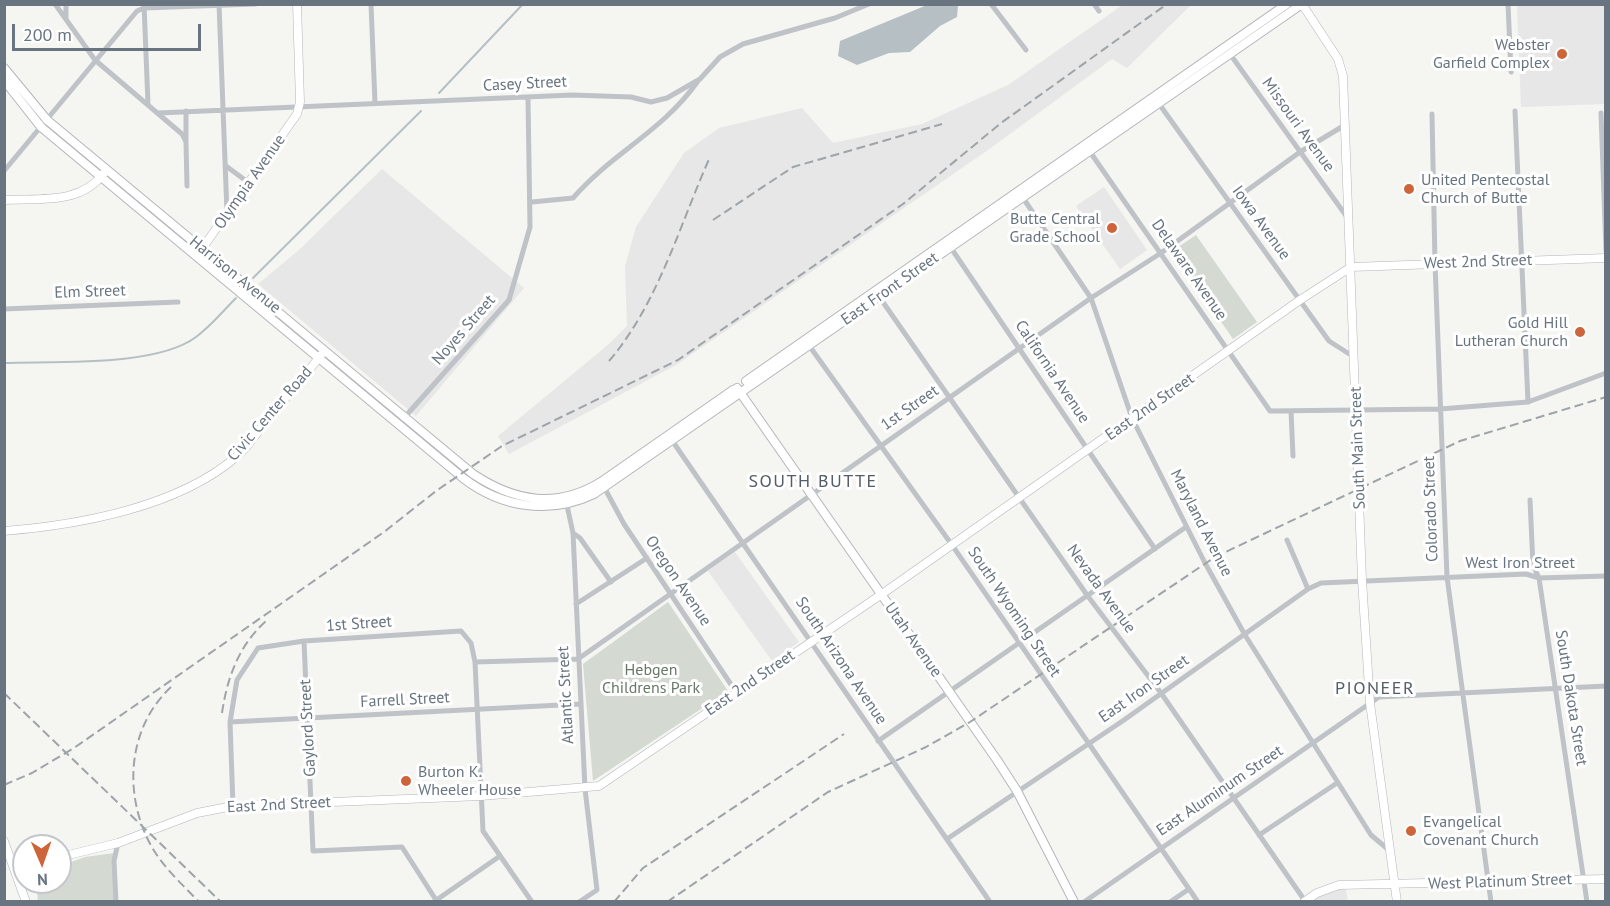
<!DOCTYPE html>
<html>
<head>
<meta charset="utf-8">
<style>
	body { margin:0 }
	#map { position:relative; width:1610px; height:906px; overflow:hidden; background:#f5f5f2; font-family:"PT Sans",sans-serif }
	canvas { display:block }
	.frame { position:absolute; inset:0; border:6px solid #687480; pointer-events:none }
	.north { position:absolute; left:12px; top:834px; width:60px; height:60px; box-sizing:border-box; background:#fff; border:2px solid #c3c7cc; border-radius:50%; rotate:178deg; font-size:16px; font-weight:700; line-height:24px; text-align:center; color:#687480 }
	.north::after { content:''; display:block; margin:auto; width:21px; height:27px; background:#ce653a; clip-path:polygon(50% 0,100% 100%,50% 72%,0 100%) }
	.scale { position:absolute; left:12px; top:24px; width:189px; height:27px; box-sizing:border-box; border:3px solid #687480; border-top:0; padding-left:8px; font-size:18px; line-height:21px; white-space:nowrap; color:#687480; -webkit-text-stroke:4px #fff; paint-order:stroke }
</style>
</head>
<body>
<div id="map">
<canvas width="1610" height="906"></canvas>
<div class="frame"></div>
<div class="north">N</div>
<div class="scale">200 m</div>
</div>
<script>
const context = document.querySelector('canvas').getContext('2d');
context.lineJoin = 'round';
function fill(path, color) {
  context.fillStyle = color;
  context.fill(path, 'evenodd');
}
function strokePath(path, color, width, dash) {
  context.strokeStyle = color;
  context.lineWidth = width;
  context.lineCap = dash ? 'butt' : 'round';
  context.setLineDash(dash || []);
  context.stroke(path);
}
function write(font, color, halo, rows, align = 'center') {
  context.font = font + ' "PT Sans",sans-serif';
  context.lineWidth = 6;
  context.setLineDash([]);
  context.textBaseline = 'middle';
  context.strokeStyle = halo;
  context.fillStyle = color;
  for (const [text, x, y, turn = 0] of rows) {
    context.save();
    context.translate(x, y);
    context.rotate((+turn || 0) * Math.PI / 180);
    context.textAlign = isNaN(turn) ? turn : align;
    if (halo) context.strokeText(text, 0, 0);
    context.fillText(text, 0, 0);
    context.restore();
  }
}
fill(new Path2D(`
	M1124,4l67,1 -64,63 -15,-9 -124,91 -312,215 -167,89 -11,-18 111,-92 18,-18 -2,-60 11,-39 48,-74 35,-25 83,-20 31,35 89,-19 86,-39z
	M1517,5h88v99l-84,3z
	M382,169l142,119 -108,128 -158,-132 42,-35z
	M1104,187l43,63 -27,19 -44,-63z
	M735,552l64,90 -27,19 -64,-90z
	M1345,885l3,16 -43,1z`), '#e6e7e6');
fill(new Path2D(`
	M1196,235l61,87 -24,17 -61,-88z
	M668,602l60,89 -135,90 -10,-117z
	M114,853l2,48h-78l-2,-19h24v-16l25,-9z`), '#d4dad2');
fill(new Path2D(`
	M927,5h31l-1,12 -17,9 -30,26 -21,1 -32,12 -19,-9 2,-15z`), '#b6c0c4');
strokePath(new Path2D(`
	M439,93l84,-89
	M253,278l168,-167
	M4,363c51,-2 152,4 192,-26 15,-11 27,-26 40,-39`), '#b6c0c4', 2);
const secondary = new Path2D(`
	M1302,4l36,55 5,17 19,504 8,123 27,199
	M4,200c36,-2 76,5 100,-27
	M199,253l98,-139 3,-12 -3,-98
	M4,531c75,-6 174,-24 232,-74 12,-9 20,-24 30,-35 18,-22 37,-44 55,-67
	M4,841l22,61
	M60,857l58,-14 79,-30 36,-7 248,-10 118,-10 283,-192 418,-294 51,-33 255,-9
	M1304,902l13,-9 22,-8 267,-6`);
const primary = new Path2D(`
	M4,68l43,52 426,354c42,28 84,35 128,8l132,-92
	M4,80l37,47 422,351c39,30 87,37 131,16l708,-490
	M746,381l541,-377
	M737,388l260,372 20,31 57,111`);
strokePath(secondary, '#b2b6ba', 9);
strokePath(primary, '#b3b6ba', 10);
strokePath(new Path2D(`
	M55,4l40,56 87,74 4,8 1,44
	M66,4v14
	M144,4l4,100
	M219,4l8,209
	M371,4l4,99
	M991,4l35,46
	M1094,4l5,7
	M1508,4l3,68
	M1230,54l117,163
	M1157,101l172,240 25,16
	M1515,111l13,291
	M158,113l414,-18 59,2 20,5 16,-4 33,-19 20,-22 23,-13 92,-26 34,-14
	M1601,113l5,138
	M1432,114l3,149 12,314 44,325
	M186,140v-29
	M1088,149l182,262 170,-2 88,-7 78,-29
	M226,166l23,17
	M4,171l133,-160 7,-3 111,-4
	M1021,195l70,103 41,120 73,145 40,72 126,200 19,16
	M532,202l41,-4c40,-46 89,-66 125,-117
	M949,245l206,304
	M878,295l209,300 74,98 144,208
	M4,309l174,-7
	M808,344l144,201 246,357
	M1291,411l2,45
	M403,419l106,-119 21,-73 -2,-129
	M671,439l319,463
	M604,487l20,37 112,168
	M1530,500l3,65 6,13 48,324
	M566,501l7,32 12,256 12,101 -18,12
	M573,533l7,5 31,44
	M1287,540l21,49
	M576,604l71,-46
	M304,641l9,210 89,-4 34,53
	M475,662l103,-3 513,-361 70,-45 139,-101 45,-27
	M230,722l350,-18
	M878,741l308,-214
	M233,806l-3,-84 7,-42 21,-32 46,-7 157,-10 10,12 4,19 8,169 49,71
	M1259,835l78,-52
	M947,839l177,-119 184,-131 13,-6 205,-9 13,4 67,-2
	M435,901l65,-45
	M116,902l-2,-41 4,-18
	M1084,902l295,-205 227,-11
	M1170,902l19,-13`), '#bfc2c6', 5);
strokePath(secondary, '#fff', 8);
strokePath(primary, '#fff', 8);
strokePath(new Path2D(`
	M713,220l80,-53 149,-43
	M609,361c49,-57 71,-137 101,-204
	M171,687c-45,42 -48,111 -18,162 12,20 30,36 46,53
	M4,693l217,209
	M222,713c5,-35 17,-68 44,-92
	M4,785l28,-12 42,-25 310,-216 52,-41 66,-45 176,-86 225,-156 98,-81 166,-119
	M614,902l29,-34 201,-134
	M667,902l161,-110 98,-45 44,-25 245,-165 245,-116 146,-44`), '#9fa4a9', 2, [9, 4.5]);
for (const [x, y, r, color] of [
	[1562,54,6,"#ce653a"],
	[1409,189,6,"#ce653a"],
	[1112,228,6,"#ce653a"],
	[1580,332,6,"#ce653a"],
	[406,781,6,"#ce653a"],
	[1411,831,6,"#ce653a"]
]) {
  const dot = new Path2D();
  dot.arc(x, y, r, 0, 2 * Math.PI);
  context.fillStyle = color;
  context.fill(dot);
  strokePath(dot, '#fff', 2);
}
write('16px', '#687480', '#fff', [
	["Webster",1550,45],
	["Garfield Complex",1550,63],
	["United Pentecostal",1421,180,"left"],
	["Church of Butte",1421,198,"left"],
	["Butte Central",1100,219],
	["Grade School",1100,237],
	["Gold Hill",1568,323],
	["Lutheran Church",1568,341],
	["Burton K.",418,772,"left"],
	["Wheeler House",418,790,"left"],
	["Evangelical",1423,822,"left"],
	["Covenant Church",1423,840,"left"]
], 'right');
write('16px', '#687480', '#fff', [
	["Casey Street",525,84,-3],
	["Missouri Avenue",1298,125,54],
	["Olympia Avenue",250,182,-55],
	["Iowa Avenue",1261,223,54],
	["West 2nd Street",1478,262,-2],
	["Delaware Avenue",1189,270,55],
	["Harrison Avenue",235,275,39],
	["East Front Street",890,289,-35],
	["Elm Street",90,292,-2],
	["Noyes Street",464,330,-49],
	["California Avenue",1052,372,56],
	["East 2nd Street",1150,407,-35],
	["1st Street",910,408,-35],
	["Civic Center Road",270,414,-49],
	["South Main Street",1358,448,-92],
	["Colorado Street",1431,509,-92],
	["Maryland Avenue",1201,523,63],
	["West Iron Street",1520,563],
	["Oregon Avenue",678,581,56],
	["Nevada Avenue",1101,589,54],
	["South Wyoming Street",1014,612,56],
	["1st Street",359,624,-4],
	["Utah Avenue",913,640,55],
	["South Arizona Avenue",841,661,56],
	["East 2nd Street",750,683,-34],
	["East Iron Street",1144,689,-35],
	["Atlantic Street",566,695,-93],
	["South Dakota Street",1571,698,81],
	["Farrell Street",405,700,-3],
	["Gaylord Street",308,728,-93],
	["East Aluminum Street",1220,791,-34],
	["East 2nd Street",279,805,-3],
	["West Platinum Street",1500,882,-2]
]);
write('16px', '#687866', '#fff', [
	["Hebgen",651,670],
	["Childrens Park",651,688]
]);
context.letterSpacing = '1.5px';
write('18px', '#555d66', '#fff', [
	["SOUTH BUTTE",813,482],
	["PIONEER",1375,689]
]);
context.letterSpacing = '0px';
</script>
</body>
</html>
